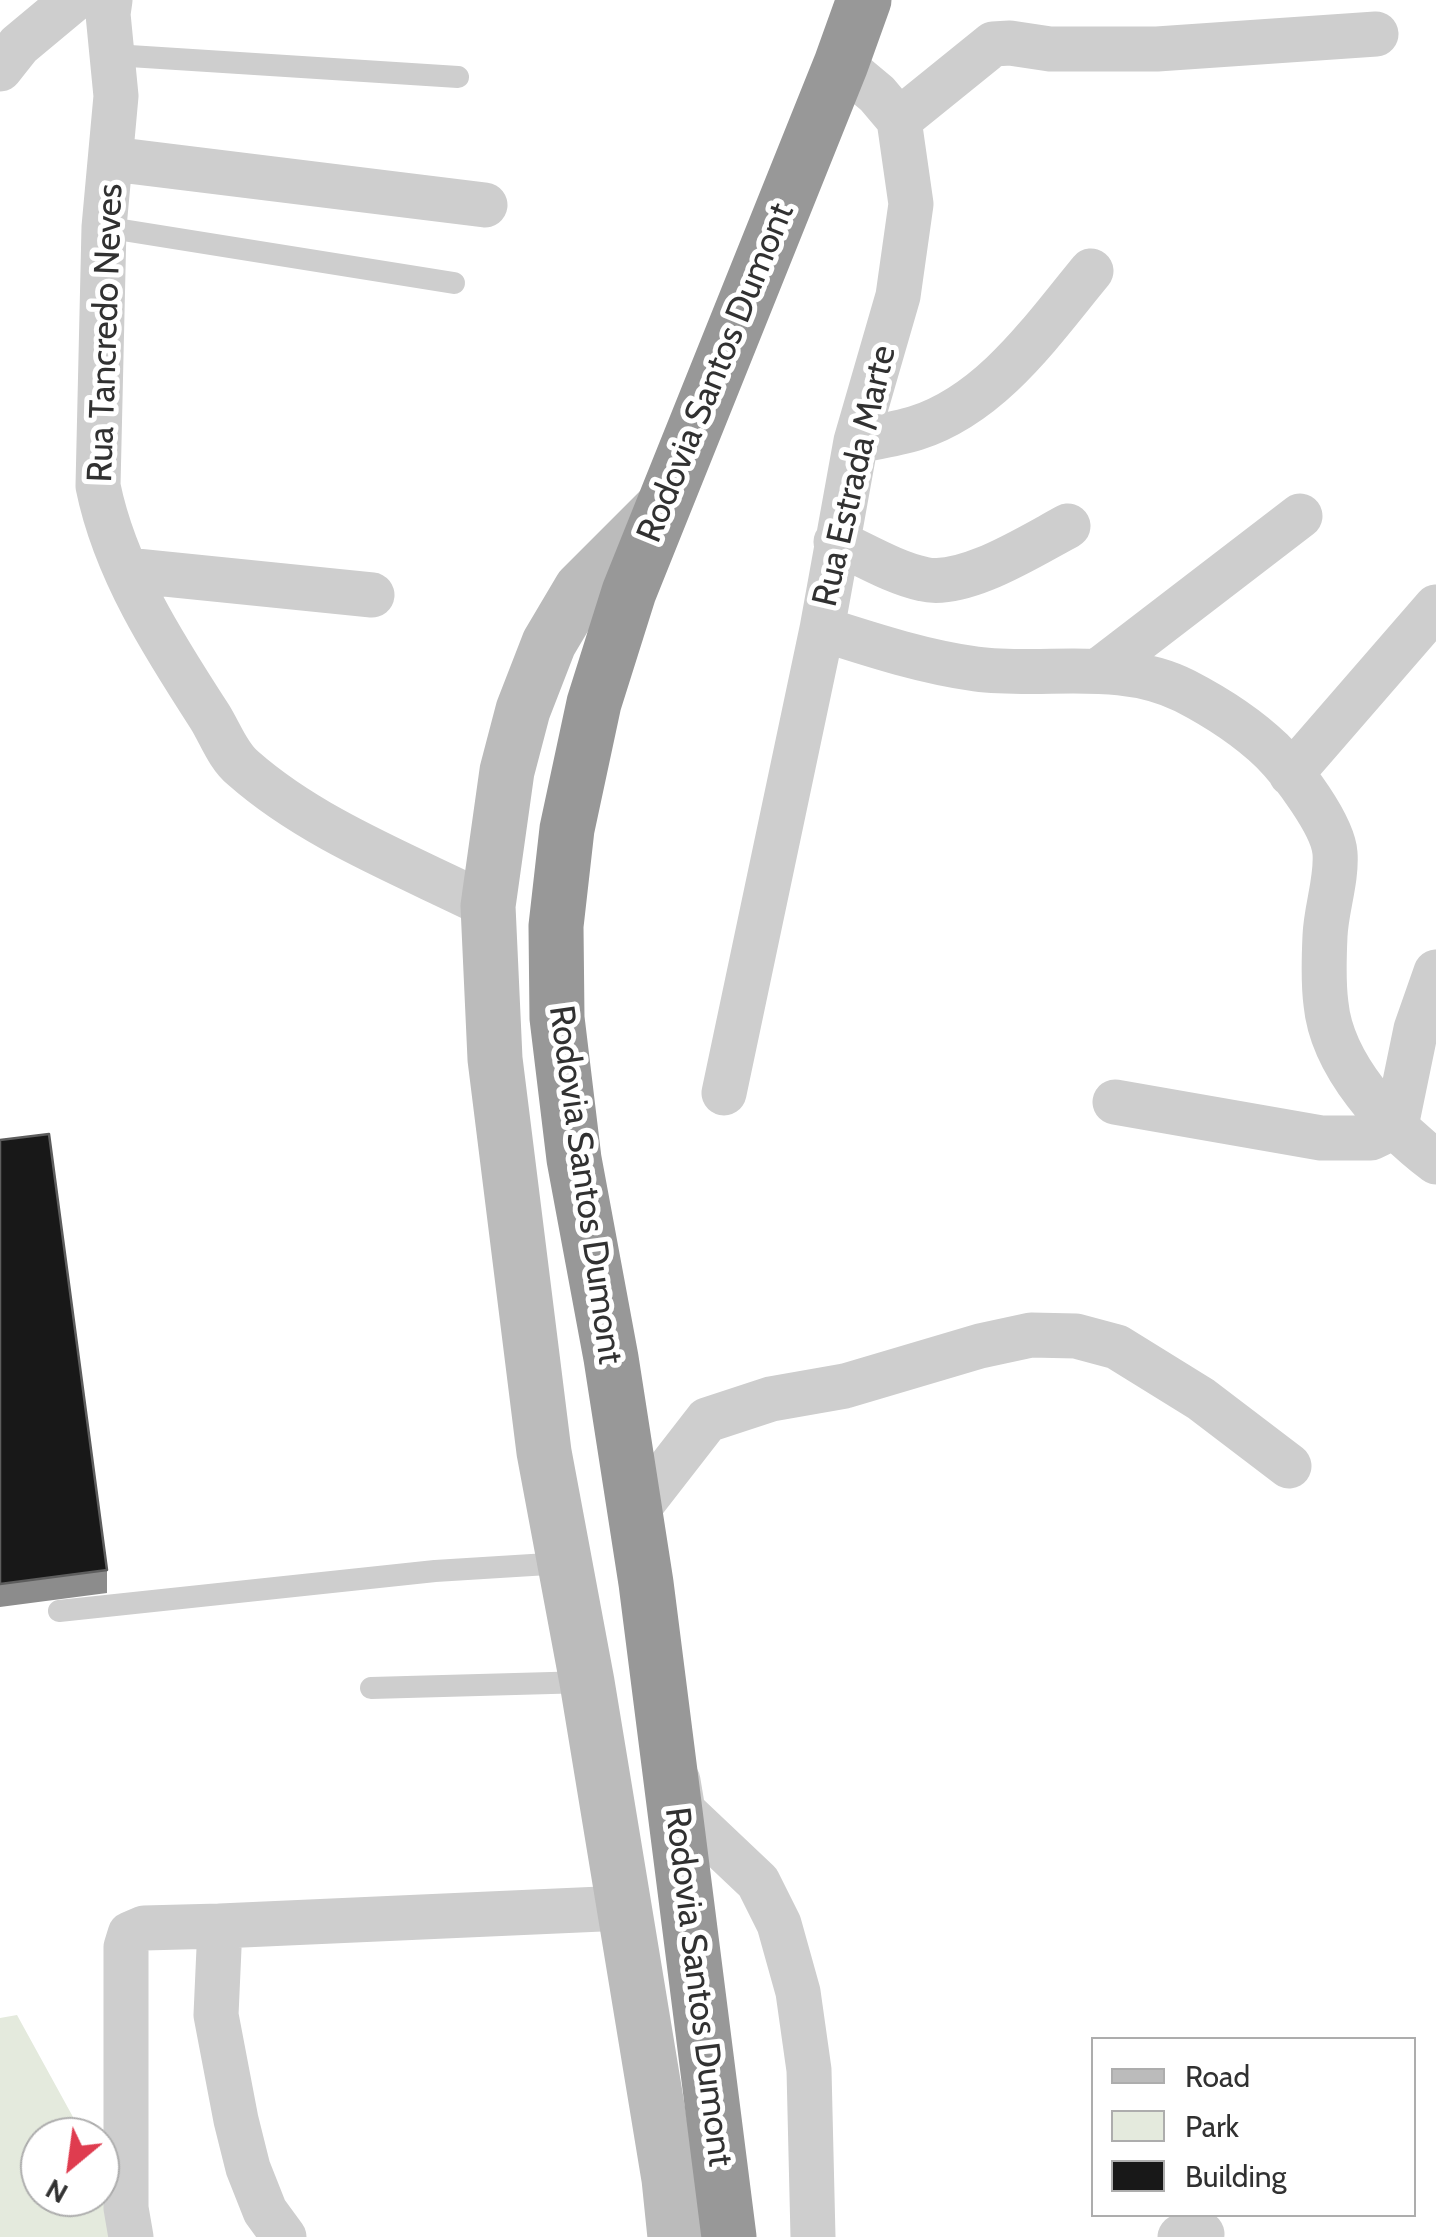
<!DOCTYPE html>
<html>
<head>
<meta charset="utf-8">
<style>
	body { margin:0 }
	#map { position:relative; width:1436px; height:2237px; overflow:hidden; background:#fff; font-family:Cabin,sans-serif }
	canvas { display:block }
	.legend { position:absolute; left:1091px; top:2037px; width:325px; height:180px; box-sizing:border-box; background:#fff; border:2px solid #adadad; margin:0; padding:12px 18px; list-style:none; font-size:30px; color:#313131 }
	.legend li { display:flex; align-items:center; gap:20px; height:50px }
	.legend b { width:50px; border:2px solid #adadad }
	.north { position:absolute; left:20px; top:2117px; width:100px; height:100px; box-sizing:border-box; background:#fff; border:2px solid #adadad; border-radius:50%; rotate:209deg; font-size:28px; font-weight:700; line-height:40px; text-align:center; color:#313131 }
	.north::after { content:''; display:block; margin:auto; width:35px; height:45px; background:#df3c4f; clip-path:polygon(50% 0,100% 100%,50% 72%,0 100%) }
</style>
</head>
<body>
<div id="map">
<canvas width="1436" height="2237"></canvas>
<ul class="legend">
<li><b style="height:12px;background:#bbb"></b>Road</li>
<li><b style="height:28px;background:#e4eadd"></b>Park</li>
<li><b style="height:28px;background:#181818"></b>Building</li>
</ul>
<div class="north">N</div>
</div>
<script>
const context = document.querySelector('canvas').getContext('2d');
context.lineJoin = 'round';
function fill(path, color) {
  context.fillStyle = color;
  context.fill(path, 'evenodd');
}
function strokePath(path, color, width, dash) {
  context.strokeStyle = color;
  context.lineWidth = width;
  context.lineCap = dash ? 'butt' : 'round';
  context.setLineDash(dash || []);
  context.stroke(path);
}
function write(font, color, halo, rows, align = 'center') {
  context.font = font + ' Cabin,sans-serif';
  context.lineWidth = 10;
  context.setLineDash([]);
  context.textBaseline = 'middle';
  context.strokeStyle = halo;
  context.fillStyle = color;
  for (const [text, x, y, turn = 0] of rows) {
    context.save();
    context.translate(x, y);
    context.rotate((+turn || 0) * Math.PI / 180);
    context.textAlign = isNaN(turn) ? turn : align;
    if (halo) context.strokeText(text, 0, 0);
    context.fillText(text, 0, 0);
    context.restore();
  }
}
fill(new Path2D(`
	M17,2015l67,122h-44v60h60v-32l40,72h-140v-219z`), '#e4eadd');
strokePath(new Path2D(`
	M114,55l344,22
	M104,227l350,56
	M59,1611l376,-40 129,-8
	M371,1688l216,-6`), '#cecece', 22);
strokePath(new Path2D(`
	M110,0l-2,14 8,82 -12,131 -6,259c17,84 66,160 112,231 10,16 18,39 33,51 69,61 163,97 245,138
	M841,64l36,30 22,26 12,84 -13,92 -42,145 -34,188c50,16 102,33 154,40 70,9 144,-11 209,22 29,15 63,37 87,60 20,20 61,74 63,102 2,27 -9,56 -10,83 -1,22 -2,46 1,68 6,62 63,122 110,158
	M0,69l19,-24 54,-45
	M899,120l94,-76 17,-1 40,6h107l219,-15
	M112,159l373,46
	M856,441c20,-4 41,-7 60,-13 76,-24 127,-99 175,-157
	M836,542c27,12 58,31 87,37 41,10 109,-34 145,-53
	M126,570l246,25
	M1098,671l202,-155
	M1291,774l145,-167
	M724,1093l98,-464
	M1115,1102l206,36h50l25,-12 20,-97 20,-57
	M634,1514l73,-94 64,-21 74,-13 135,-40 51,-11 45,1 41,11 84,52 88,67
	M678,1781l5,30 75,71 21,42 19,68 11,78 4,167
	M131,2237l-5,-29v-261l4,-13 14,-6 76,-2
	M284,2237l-19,-26 -17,-43 -12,-48 -20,-105 4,-89 404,-18
	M1180,2237l22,-3`), '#cecece', 45);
strokePath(new Path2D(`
	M659,511l-78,78 -32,54 -26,67 -16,61 -19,135 7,153 49,393 43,230 82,497 6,58`), '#bbb', 55);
strokePath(new Path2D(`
	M729,2237l-83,-654 -35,-225 -37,-199 -17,-141 -1,-92 11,-97 27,-126 35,-111 212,-528 23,-64`), '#989898', 55);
fill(new Path2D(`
	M0,1140l107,430v23l-107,14z`), '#8c8c8c');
const building = new Path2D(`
	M49,1134l58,436 -107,14v-444z`);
fill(building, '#181818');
strokePath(building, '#5d5d5d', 2.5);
write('35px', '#313131', '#fff', [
	["Rua Tancredo Neves",106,333,-88],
	["Rodovia Santos Dumont",716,373,-68],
	["Rua Estrada Marte",855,476,-77],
	["Rodovia Santos Dumont",585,1185,82],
	["Rodovia Santos Dumont",698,1987,83]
]);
</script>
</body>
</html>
